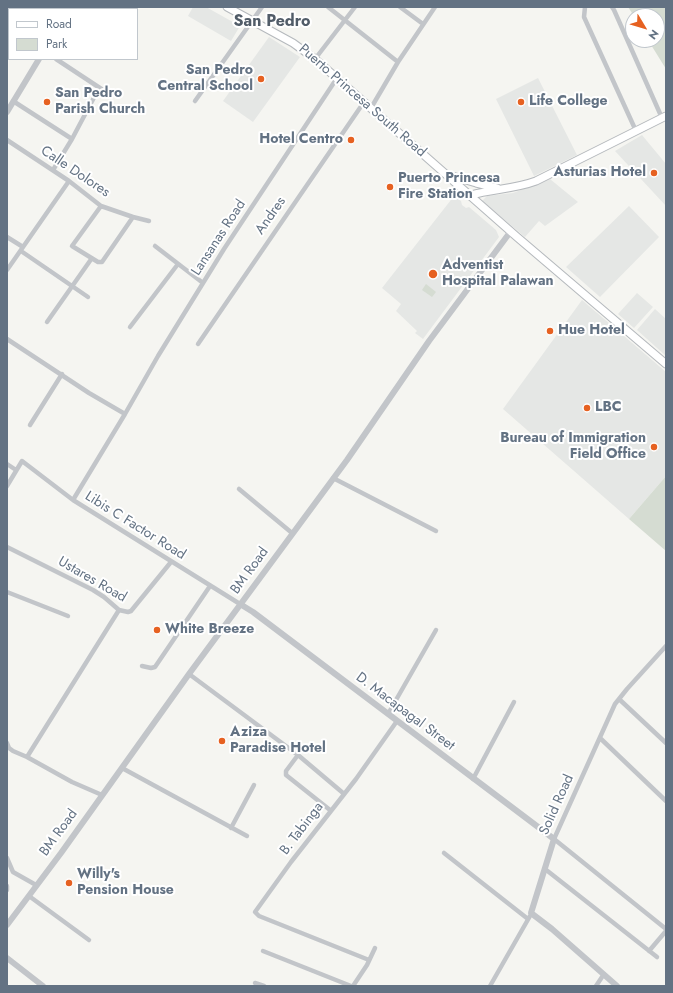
<!DOCTYPE html>
<html>
<head>
<meta charset="utf-8">
<style>
	body { margin:0 }
	#map { position:relative; width:673px; height:993px; overflow:hidden; background:#f5f5f1; font-family:Jost,sans-serif }
	canvas { display:block }
	.frame { position:absolute; inset:0; border:8px solid #637283; pointer-events:none }
	.legend { position:absolute; left:8px; top:8px; width:130px; height:52px; box-sizing:border-box; background:#fff; border:1px solid #c1c7cd; margin:0; padding:5px 7px; list-style:none; font-size:12px; color:#637283 }
	.legend li { display:flex; align-items:center; gap:8px; height:20px }
	.legend b { width:20px; border:1px solid #c1c7cd }
	.north { position:absolute; left:625px; top:8px; width:40px; height:40px; box-sizing:border-box; background:#fff; border:1px solid #c1c7cd; border-radius:50%; rotate:128deg; font-size:11px; font-weight:700; line-height:16px; text-align:center; color:#637283 }
	.north::after { content:''; display:block; margin:auto; width:14px; height:18px; background:#e66121; clip-path:polygon(50% 0,100% 100%,50% 72%,0 100%) }
</style>
</head>
<body>
<div id="map">
<canvas width="673" height="993"></canvas>
<div class="frame"></div>
<ul class="legend">
<li><b style="height:5px;background:#fff"></b>Road</li>
<li><b style="height:11px;background:#d5dcd2"></b>Park</li>
</ul>
<div class="north">N</div>
</div>
<script>
const context = document.querySelector('canvas').getContext('2d');
context.lineJoin = 'round';
function fill(path, color) {
  context.fillStyle = color;
  context.fill(path, 'evenodd');
}
function strokePath(path, color, width, dash) {
  context.strokeStyle = color;
  context.lineWidth = width;
  context.lineCap = dash ? 'butt' : 'round';
  context.setLineDash(dash || []);
  context.stroke(path);
}
function write(font, color, halo, rows, align = 'center') {
  context.font = font + ' Jost,sans-serif';
  context.lineWidth = 4;
  context.setLineDash([]);
  context.textBaseline = 'middle';
  context.strokeStyle = halo;
  context.fillStyle = color;
  for (const [text, x, y, turn = 0] of rows) {
    context.save();
    context.translate(x, y);
    context.rotate((+turn || 0) * Math.PI / 180);
    context.textAlign = isNaN(turn) ? turn : align;
    if (halo) context.strokeText(text, 0, 0);
    context.fillText(text, 0, 0);
    context.restore();
  }
}
fill(new Path2D(`
	M193,7h13l34,19 -9,15 -43,-25z
	M269,37l31,20 -47,65 -30,-21z
	M538,78l39,77 -43,21 -38,-77z
	M642,135l24,29v42l-51,-55z
	M550,179l28,23 -33,24 -6,-5 -14,16 -43,-36 5,-5 26,-3z
	M454,196l7,5 1,4 4,3 3,-1 27,23 3,7 -76,102 -8,-6 2,-2 -21,-20 5,-7 -19,-16z
	M629,206l30,31 -59,60 -34,-30z
	M637,293l16,14 -19,21 -16,-14z
	M582,300l84,72v104l-37,43 -126,-110z
	M655,309l11,10v37l-29,-26z`), '#e5e7e5');
fill(new Path2D(`
	M628,7h38v62l-18,-29h9v-24h-23z
	M426,284l10,8 -4,5 -10,-7z
	M666,476v75l-37,-32z`), '#d5dcd2');
const primary = new Path2D(`
	M227,7l66,36 22,16 202,178 149,127
	M449,175l27,8 21,5
	M471,195c21,-6 44,-6 65,-14l130,-65`);
strokePath(primary, '#b5b9bd', 9);
strokePath(new Path2D(`
	M328,7l70,55
	M400,7l23,17
	M585,7l-1,10 52,114
	M612,7l2,3 48,108
	M56,59l53,35
	M315,59l40,-52
	M13,101l59,38
	M195,101l67,-94
	M371,108l27,-46 37,-55
	M7,140l62,41 32,25 32,11 16,4
	M53,170l19,-31 27,-51
	M101,206l-29,40 26,16h4l31,-45
	M7,237l16,10
	M155,246l48,37
	M21,251l67,46
	M7,270l62,-89
	M47,322l45,-64
	M130,327l48,-63
	M7,339l82,54 36,21
	M198,344l166,-242
	M30,425l32,-51
	M7,464l9,6
	M333,478l103,53
	M7,486l15,-25 51,39 167,104
	M239,489l53,44
	M73,500l52,-86 33,-58 66,-107 113,-171
	M7,547l86,43 11,7 15,13 9,2 3,-1 40,-49
	M7,592l61,24
	M666,646l-39,43 -12,15 -61,135 112,90
	M142,666l9,2 4,-1 55,-81
	M189,674l109,81 45,38
	M619,699l47,44
	M388,714l48,-84
	M600,738l66,63
	M7,743l2,5 4,3 14,6 45,25 30,13
	M298,755l-12,16v4l44,35
	M27,757l92,-147
	M122,768l125,68
	M473,779l41,-77
	M231,828l23,-43
	M444,853l84,66
	M7,858l6,14 23,13
	M545,869l112,88
	M7,886v4
	M29,896l60,44
	M263,951l88,35
	M649,951l17,-20
	M369,960l-110,-44 -4,-4 36,-50 65,-83 41,-58
	M255,983l9,3
	M353,986l14,-21 8,-17
	M490,986l40,-70
	M596,986l8,-12`), '#c2c5c9', 4.5);
strokePath(new Path2D(`
	M71,9l1,-2
	M7,112l32,-53
	M240,604l13,8 301,227 -23,74 21,16 65,57
	M7,925l54,-72 128,-179 158,-214 82,-119 82,-110
	M7,958l36,28`), '#c2c5c9', 6);
strokePath(primary, '#fff', 7);
for (const [x, y, r, color] of [
	[261,79,4,"#e66121"],
	[47,102,4,"#e66121"],
	[521,102,4,"#e66121"],
	[351,140,4,"#e66121"],
	[654,173,4,"#e66121"],
	[390,187,4,"#e66121"],
	[433,274,5,"#e66121"],
	[550,331,4,"#e66121"],
	[587,408,4,"#e66121"],
	[654,447,4,"#e66121"],
	[157,630,4,"#e66121"],
	[222,741,4,"#e66121"],
	[69,883,4,"#e66121"]
]) {
  const dot = new Path2D();
  dot.arc(x, y, r, 0, 2 * Math.PI);
  context.fillStyle = color;
  context.fill(dot);
  strokePath(dot, '#fff', 1.5);
}
write('bold 14px', '#637283', '#fff', [
	["San Pedro",253,71,"right"],
	["Central School",253,87,"right"],
	["San Pedro",55,94],
	["Parish Church",55,110],
	["Life College",529,102],
	["Hotel Centro",343,140,"right"],
	["Asturias Hotel",646,173,"right"],
	["Puerto Princesa",398,179],
	["Fire Station",398,195],
	["Adventist",442,266],
	["Hospital Palawan",442,282],
	["Hue Hotel",558,331],
	["LBC",595,408],
	["Bureau of Immigration",646,439,"right"],
	["Field Office",646,455,"right"],
	["White Breeze",165,630],
	["Aziza",230,733],
	["Paradise Hotel",230,749],
	["Willy's",77,875],
	["Pension House",77,891]
], 'left');
write('14px', '#637283', '#fff', [
	["Puerto Princesa South Road",362,101,41],
	["Calle Dolores",75,172,34],
	["Andres",271,216,-55],
	["Lansanas Road",219,238,-57],
	["Libis C Factor Road",135,526,32],
	["BM Road",250,571,-54],
	["Ustares Road",92,580,30],
	["D. Macapagal Street",405,712,37],
	["Solid Road",557,805,-66],
	["B. Tabinga",302,829,-53],
	["BM Road",59,833,-54]
]);
write('bold 16px', '#515c68', '#fff', [
	["San Pedro",272,22]
]);
</script>
</body>
</html>
